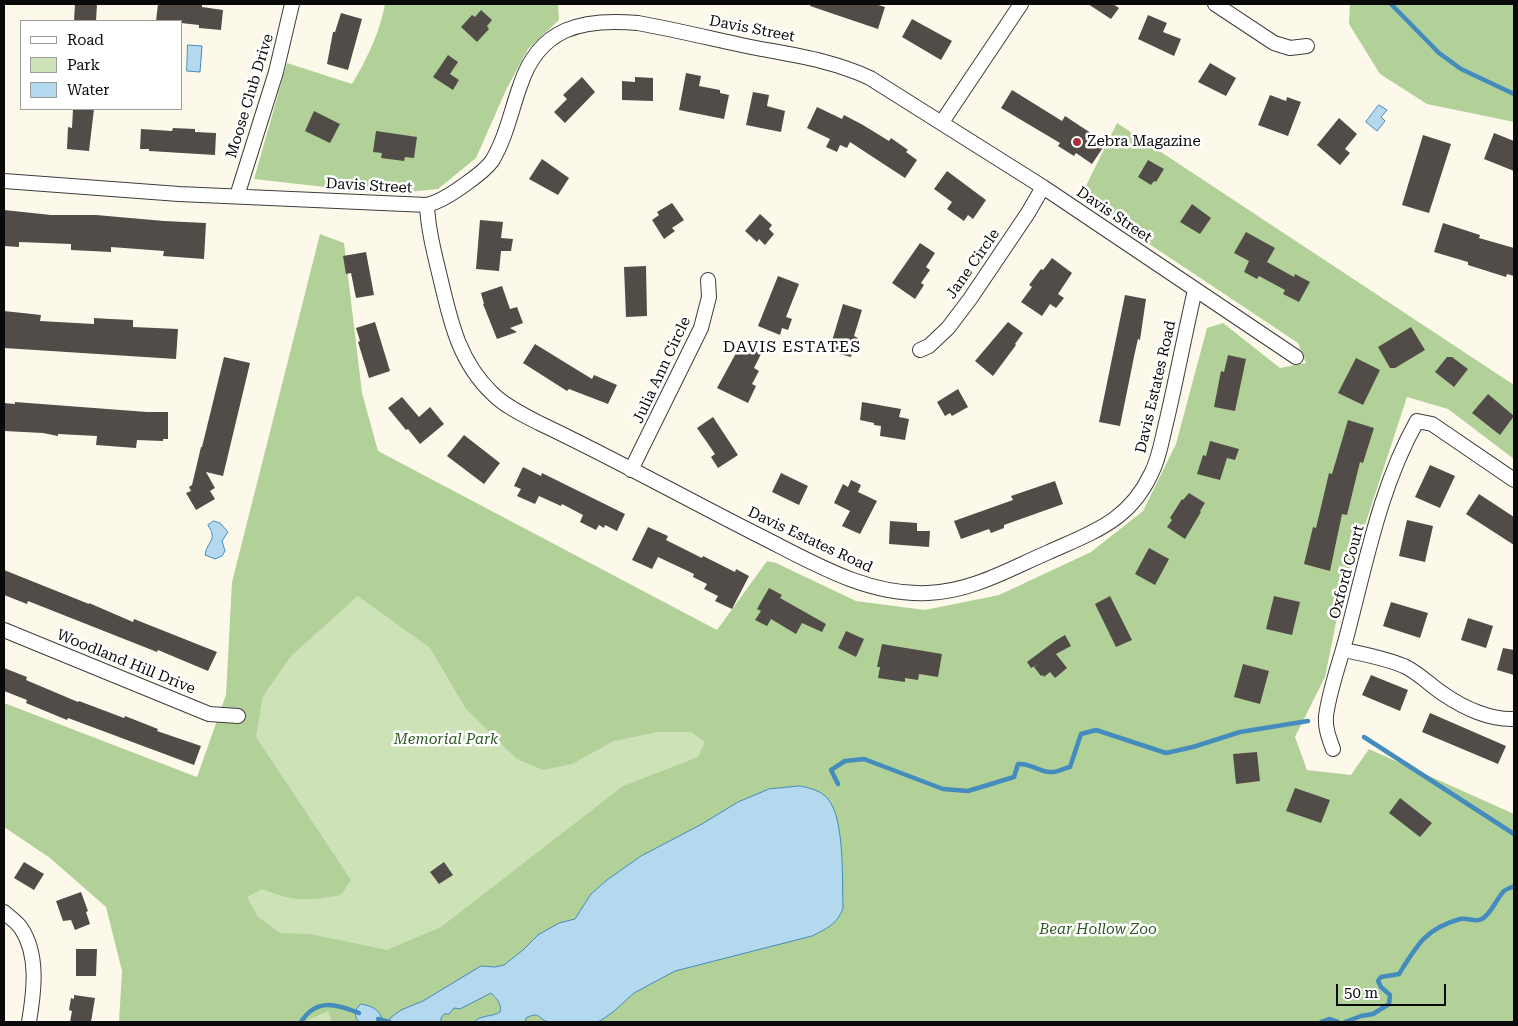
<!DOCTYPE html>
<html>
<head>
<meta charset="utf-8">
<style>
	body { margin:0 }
	#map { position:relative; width:1518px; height:1026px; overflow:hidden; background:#fdf9ea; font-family:"Roboto Serif",serif }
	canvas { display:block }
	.frame { position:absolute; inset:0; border:5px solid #0a0a0a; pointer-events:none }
	.legend { position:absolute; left:20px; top:20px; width:162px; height:90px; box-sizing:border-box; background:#fff; border:1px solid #9d9d9d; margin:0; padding:6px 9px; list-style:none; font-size:15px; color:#0a0a0a }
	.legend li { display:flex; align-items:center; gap:10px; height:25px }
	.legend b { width:25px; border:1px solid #9d9d9d }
	.scale { position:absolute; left:1336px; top:984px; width:110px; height:22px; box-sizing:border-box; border:2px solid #0a0a0a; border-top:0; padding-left:6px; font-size:15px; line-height:18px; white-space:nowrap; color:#0a0a0a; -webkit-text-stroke:4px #fff; paint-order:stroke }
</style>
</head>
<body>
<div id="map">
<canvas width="1518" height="1026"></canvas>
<div class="frame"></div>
<ul class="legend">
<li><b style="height:6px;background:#fff"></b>Road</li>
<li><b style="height:14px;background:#cee2b8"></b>Park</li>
<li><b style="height:14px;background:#b4d8ee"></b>Water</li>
</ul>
<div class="scale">50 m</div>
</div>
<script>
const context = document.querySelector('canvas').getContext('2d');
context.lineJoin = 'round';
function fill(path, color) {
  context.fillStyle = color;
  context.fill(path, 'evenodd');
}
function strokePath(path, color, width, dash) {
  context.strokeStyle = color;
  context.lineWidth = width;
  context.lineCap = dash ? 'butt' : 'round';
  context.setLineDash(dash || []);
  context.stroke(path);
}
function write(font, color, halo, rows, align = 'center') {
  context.font = font + ' "Roboto Serif",serif';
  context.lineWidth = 5;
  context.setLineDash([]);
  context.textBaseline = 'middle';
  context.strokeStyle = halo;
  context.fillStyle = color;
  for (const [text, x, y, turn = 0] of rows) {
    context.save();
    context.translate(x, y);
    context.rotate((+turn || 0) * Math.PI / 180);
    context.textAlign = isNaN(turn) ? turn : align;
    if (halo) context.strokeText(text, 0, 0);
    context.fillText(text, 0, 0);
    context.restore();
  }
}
fill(new Path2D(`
	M277,410l644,341 593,271h-1363l70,-288z`), '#cee2b8');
fill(new Path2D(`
	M385,4h173l1,16 -31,29 -22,41 -30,68 -38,31 -51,5 -133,-15 33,-116 65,21c15,-25 28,-52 33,-80z
	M1350,4h164v118l-87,-18 -47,-30 -31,-50z
	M1117,123l397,262v74l-66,-50 -41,-12 -66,201 -16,79 -30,60 12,33 44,5 18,-26 145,65v208h-1131l-2,-6 -25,2 3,4h-27l-4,-11 -24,11h-185l3,-51 -16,-64 -56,-49 -46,-31v-124l193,74 29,-82 6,-113 88,-348 24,9 18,150 16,58 339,179 50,-69 9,2 80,38 69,9 74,-15 92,-43 52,-41 33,-67 31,-116 16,-5 57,45 26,-5 -8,-20 -218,-145zM358,596l72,52 36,61 51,50 26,11 29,-6 42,-23 44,-9h33l14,10 -7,15 -75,29 -182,141 -54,23 -77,-16 -30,-1 -22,-16 -11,-20 15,-8c31,13 47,12 79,6l10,-15 -95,-143 7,-41 28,-40z`), '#b2d199');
const water = new Path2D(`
	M188,45l14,1 -2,26 -13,-1z
	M1379,105l8,5 -6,7 4,4 -8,10 -11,-9z
	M214,521l6,2 8,9 -6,9 3,10 -3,5 -7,3 -10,-4c1,-10 9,-15 7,-21 0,-3 -3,-6 -4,-9z
	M800,786c10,2 22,5 28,13 17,20 14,83 15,109 -5,16 -17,21 -31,28l-137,35 -41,22 -21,19 -13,9 -6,1c-10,0 -38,3 -46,0 -11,-4 -8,-11 -22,-4l-1,4h-51c6,-7 18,-5 26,-10 2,-8 -3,-13 -9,-19l-31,16 -6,-1 -5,6h-5l-3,4v4h-51v-4l11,-8 22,-9 58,-35 14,1 9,-2 19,-15 15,-15 21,-12 16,-4 16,-25 16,-14 34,-24 61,-32 36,-22 31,-13z
	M361,1004c12,2 19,6 22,18h-24l-3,-4 -1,-7z`);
fill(water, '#b4d8ee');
strokePath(water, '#448cbd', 1);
strokePath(new Path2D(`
	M1391,4l48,49 22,16 53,25
	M1364,737l150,97
	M838,784l-7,-14 14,-9 19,-2 79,30 25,2 46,-14 4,-13c13,-1 21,8 32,8 6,1 14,-4 20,-5l11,-33 15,-4 70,23 27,-6 47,-15 68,-11
	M378,1019l11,3
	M301,1022c15,-24 35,-18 58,-9
	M1321,1022l8,-3 9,3
	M1345,1022l16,-6 12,-2 16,-10 1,-9 -9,-8 -3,-6 3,-4 18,-3c18,-29 26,-45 61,-55 8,-2 14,4 22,0 10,-6 14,-20 22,-28 2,-2 7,-3 10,-5`), '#448cbd', 4.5);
fill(new Path2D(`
	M75,4h22l-1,17h-22z
	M158,4h44v3l21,3 -2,20 -22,-2v-3l-18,-2v-2h-25z
	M811,4h64l10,3 -7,22 -68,-23z
	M1088,4h25l6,4 -8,11z
	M481,10l11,10 -5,6 2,3 -12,13 -16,-15 11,-12 3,2z
	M341,13l21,6 -14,51 -21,-6 6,-32h2z
	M1148,15l19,8 -4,9 18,7 -7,17 -36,-17z
	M912,19l40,22 -11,19 -39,-23z
	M448,55l10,7 -8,12 9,6 -6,10 -20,-13z
	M1210,63l26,15 -10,18 -28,-14z
	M686,73l15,3 -2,10 21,4v3l9,2 -5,24 -45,-9z
	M582,77l13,15 -30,31 -11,-11 13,-13 -4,-4z
	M635,77l18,1v23l-31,-1v-19l13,1z
	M1012,90l50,31 3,-5 41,27 -14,21 -16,-11 -2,3 -16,-10 2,-3 -59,-35z
	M753,92l16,3 -2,11 18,5 -4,21 -35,-7z
	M1270,95l16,6 1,-4 14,5 -13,34 -30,-11z
	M817,107l25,12 2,-4 19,10 26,16 2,-3 17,12 -2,2 11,8 -12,18 -55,-36 -3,6 -7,-3 -3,7 -11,-5 4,-8 -23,-11z
	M73,109h21l-5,42 -22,-2 1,-22 4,1z
	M314,111l26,13 -10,19 -25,-12z
	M1339,118l18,16 -12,15 5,4 -10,12 -23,-20z
	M173,128l22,1v3l21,1 -1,22 -66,-4v-2h-9l1,-20 31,2z
	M376,131l41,6 -3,21 -9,-1 -1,4 -23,-3 1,-5 -9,-1z
	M1494,133l20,8v30l-30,-12z
	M1423,135l28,9 -22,69 -27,-8z
	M542,159l27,19 -11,17 -29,-16z
	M1148,160l16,9 -8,13 -2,-1 -3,4 -13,-8z
	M947,171l39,29 -13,19 -5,-4 -4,6 -17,-12 5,-7 -18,-13z
	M672,203l12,17 -12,8 3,3 -11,8 -12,-19 7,-5 -2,-3z
	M1192,204l19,14 -11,16 -20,-12z
	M4,210l47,5h45l68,6 42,2 -2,36 -41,-3 1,-5 -53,-4v5l-40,-2v-6l-52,-2v5l-15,-1z
	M760,214l12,11 -3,4 5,5 -9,11 -6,-6 -2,3 -12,-11z
	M480,220l23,2 -2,16 12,1 -2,12h-10l-2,20 -23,-2z
	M1443,223l37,12 -1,3 35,10v28l-7,-2 -1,3 -38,-12v-3l-34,-10z
	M1246,232l29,16 -8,14 27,15 1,-3 15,8 -11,20 -16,-8 2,-4 -26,-14 -2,3 -13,-7 5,-11 -15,-8z
	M920,243l15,10 -9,14 4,3 -9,13 3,2 -9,14 -23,-16z
	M366,252l8,43 -18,3 -5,-25 -5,1 -3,-18z
	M1052,258l20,15 -14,21 6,4 -8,10 -6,-4 -8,12 -21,-14 11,-15 -3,-2 12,-16 2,1z
	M646,266l1,50 -21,1 -2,-50z
	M778,276l21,8 -13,33 6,2 -4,11 -6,-2 -2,7 -22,-9z
	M502,286l8,23 7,-2 6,16 -13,5 7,4 -20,7 -14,-35h1l-3,-11z
	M1125,295l21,4 -6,41 -2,-1 -3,13 -15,74 -21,-4z
	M843,304l19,6 -8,26 4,2 -3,13 -3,-1 -1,7 -22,-6z
	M4,311l37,4 -1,6 54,3v-6l16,1 23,1v7l45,2 -2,30 -172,-11z
	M375,322l15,49 -21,7 -11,-36 2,-1 -4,-13z
	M1008,322l15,11 -8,11 1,1 -23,31 -18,-15z
	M1411,327l14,23 -30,18h-5l-12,-21z
	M535,344l57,35 2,-4 23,10 -9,19 -39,-15 -2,2 -44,-28z
	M741,344l20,10 -7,14 5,3 -7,13 4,2 -8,17 -31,-15z
	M1228,355l18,4 -11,52 -21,-4 7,-36 3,1z
	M224,357l26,6 -27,113 -17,-4 9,16 -5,3 5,8 -19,11 -10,-17 5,-2 -2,-4 3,-2 9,-38h1z
	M1447,357h5l16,12 -14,18 -19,-15z
	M1356,358l24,12 -17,35 -25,-12z
	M958,389l10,18 -16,9 -2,-3 -5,3 -8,-14z
	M1488,394l26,22 -14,19 -28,-22z
	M402,397l17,20 11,-10 14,17 -24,20 -12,-15 -2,1 -18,-22z
	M15,402l132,10h21v27h-5v2l-26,-1 -1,8 -40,-3 1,-9 -39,-2v2l-15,-3 -39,-2v-28l11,1z
	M862,402l39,7 -2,8 10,2 -4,21 -25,-4 1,-10 -7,-1v-2l-14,-3z
	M713,417l25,38 -20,13 -7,-11 4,-3 -18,-26z
	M1348,420l26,8 -11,35 -3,-1 -13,53 -5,-1 -12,57 -26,-7 9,-37 3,1 13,-55 3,1z
	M464,435l36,28 -16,21 -37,-28z
	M1210,441l29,8 -4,11 -8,-2 -7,22 -23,-6 6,-19 3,1z
	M1430,465l25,11 -15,32 -25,-11z
	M523,467l18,9 1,-3 83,41 -8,17 -12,-6 -1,3 -5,-3 -3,5 -16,-8 3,-7 -21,-11 -1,2 -22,-10 -4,8 -18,-8 4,-7 -7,-3z
	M781,473l27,13 -9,19 -27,-13z
	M851,480l10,5 -3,7 19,9 -17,33 -18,-8 8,-15 -16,-8 9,-19 5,3z
	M1055,481l8,23 -59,21v3l-13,5 -2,-4 -28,10 -7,-18 59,-21 -2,-4z
	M1189,493l16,10 -5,8 1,1 -16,27 -18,-12 5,-7 -2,-2 12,-19 1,1z
	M1479,494l35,23v28l-48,-31z
	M1407,520l26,6 -8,36 -26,-6z
	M890,521l27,2v8h13l-1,16 -40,-3z
	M648,527l20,9 -2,4 36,18 1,-2 32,16 1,-3 13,7 -17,33 -17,-8 3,-5 -14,-7 3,-5 -14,-7 1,-3 -36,-17 -6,12 -20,-9z
	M1149,548l20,11 -14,26 -20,-11z
	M4,570l85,34v-1l44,19 1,-3 83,33 -9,19 -50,-21 -1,2 -129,-51 -1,3 -23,-9z
	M769,588l13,7 -2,3 46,26 -4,8 -20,-9 -6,11 -25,-15 -4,7 -12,-6 6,-9 -4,-2z
	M1110,596l22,44 -16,7 -21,-43z
	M1274,596l26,6 -8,33 -26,-6z
	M1391,602l37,11 -8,25 -37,-12z
	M1468,618l25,8 -7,22 -25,-8z
	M846,631l18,8 -8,18 -18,-9z
	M1065,635l6,11 -15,8 11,14 -12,10 -5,-6 -6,5 -1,-2 -2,1 -7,-9 5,-3 -8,4 -4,-6 28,-21z
	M882,644l60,10 -4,23 -19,-3 -1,6 -13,-2v4l-27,-4 2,-11h-3z
	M1503,648l11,2v25l-17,-5z
	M1243,664l26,7 -9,33 -26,-7z
	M4,668l23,9 -1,3 52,22 1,-1 45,17 1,-2 33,13 -1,2 44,15 -7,19 -126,-47 -1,2 -41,-17 1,-3 -23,-9z
	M1371,675l37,15 -8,21 -38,-16z
	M1430,713l76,33 -8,18 -76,-32z
	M1257,752l3,29 -24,3 -3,-30z
	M1295,788l35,12 -9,23 -35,-12z
	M1400,798l32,25 -12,14 -31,-24z
	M24,862l20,12 -10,16 -20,-12z
	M444,862l9,13 -14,9 -9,-12z
	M81,892l7,19 -2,1 4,12 -15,6 -4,-10 -8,1 -7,-20z
	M76,949h21l-1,27h-20z
	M74,995l21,3 -4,24h-21l2,-11 -3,-1 2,-12 3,1z`), '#524c48');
const street = new Path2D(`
	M1215,4l59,39 16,5 17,-2
	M942,122l79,-118
	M4,181l175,13 248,11c12,-3 23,-10 33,-17 11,-8 24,-16 32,-27 14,-23 19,-50 28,-75 19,-59 63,-68 118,-63 38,7 75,16 113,24 41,8 81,13 119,31l173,109 253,170
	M237,196l39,-124 16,-68
	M427,205c1,25 8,51 14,76 10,43 19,82 52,113 13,13 31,21 46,29 72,34 142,73 213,109 55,27 112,64 176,61 45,-2 81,-24 121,-41 44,-20 80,-31 102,-78 9,-17 11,-36 16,-55 10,-43 18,-86 28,-129
	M920,350l9,-4 19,-18 22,-29 58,-86 15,-26
	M631,470l70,-142 8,-31 -1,-17
	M4,630l205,84 29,2
	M1344,650c20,4 41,8 60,16 15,7 27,20 41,29 19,13 45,25 69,24
	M1333,749c-4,-11 -8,-21 -7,-33 4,-30 16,-59 23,-89 18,-69 32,-142 68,-206l15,3 82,56
	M4,912c5,5 13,10 17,16 18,27 13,64 8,94`);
strokePath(street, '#3d3d3d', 16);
strokePath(street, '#fff', 14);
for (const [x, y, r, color] of [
	[1077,142,5,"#a93339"]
]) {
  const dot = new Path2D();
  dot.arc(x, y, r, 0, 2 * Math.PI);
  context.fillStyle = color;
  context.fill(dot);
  strokePath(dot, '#fff', 2);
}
write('15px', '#0a0a0a', '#fff', [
	["Davis Street",752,29,11],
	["Moose Club Drive",250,96,-73],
	["Davis Street",369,186,3],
	["Davis Street",1114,215,34],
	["Jane Circle",973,264,-55],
	["Julia Ann Circle",662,370,-65],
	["Davis Estates Road",1156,387,-77],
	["Davis Estates Road",810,540,25],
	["Oxford Court",1347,572,-75],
	["Woodland Hill Drive",126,662,22]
]);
write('15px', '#0a0a0a', '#fff', [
	["Zebra Magazine",1087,142]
], 'left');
write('italic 15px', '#2e5923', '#fff', [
	["Memorial Park",446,740],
	["Bear Hollow Zoo",1098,930]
]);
context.letterSpacing = '1px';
write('16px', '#0a0a0a', '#fff', [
	["DAVIS ESTATES",792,347]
]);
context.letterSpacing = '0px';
</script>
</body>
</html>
